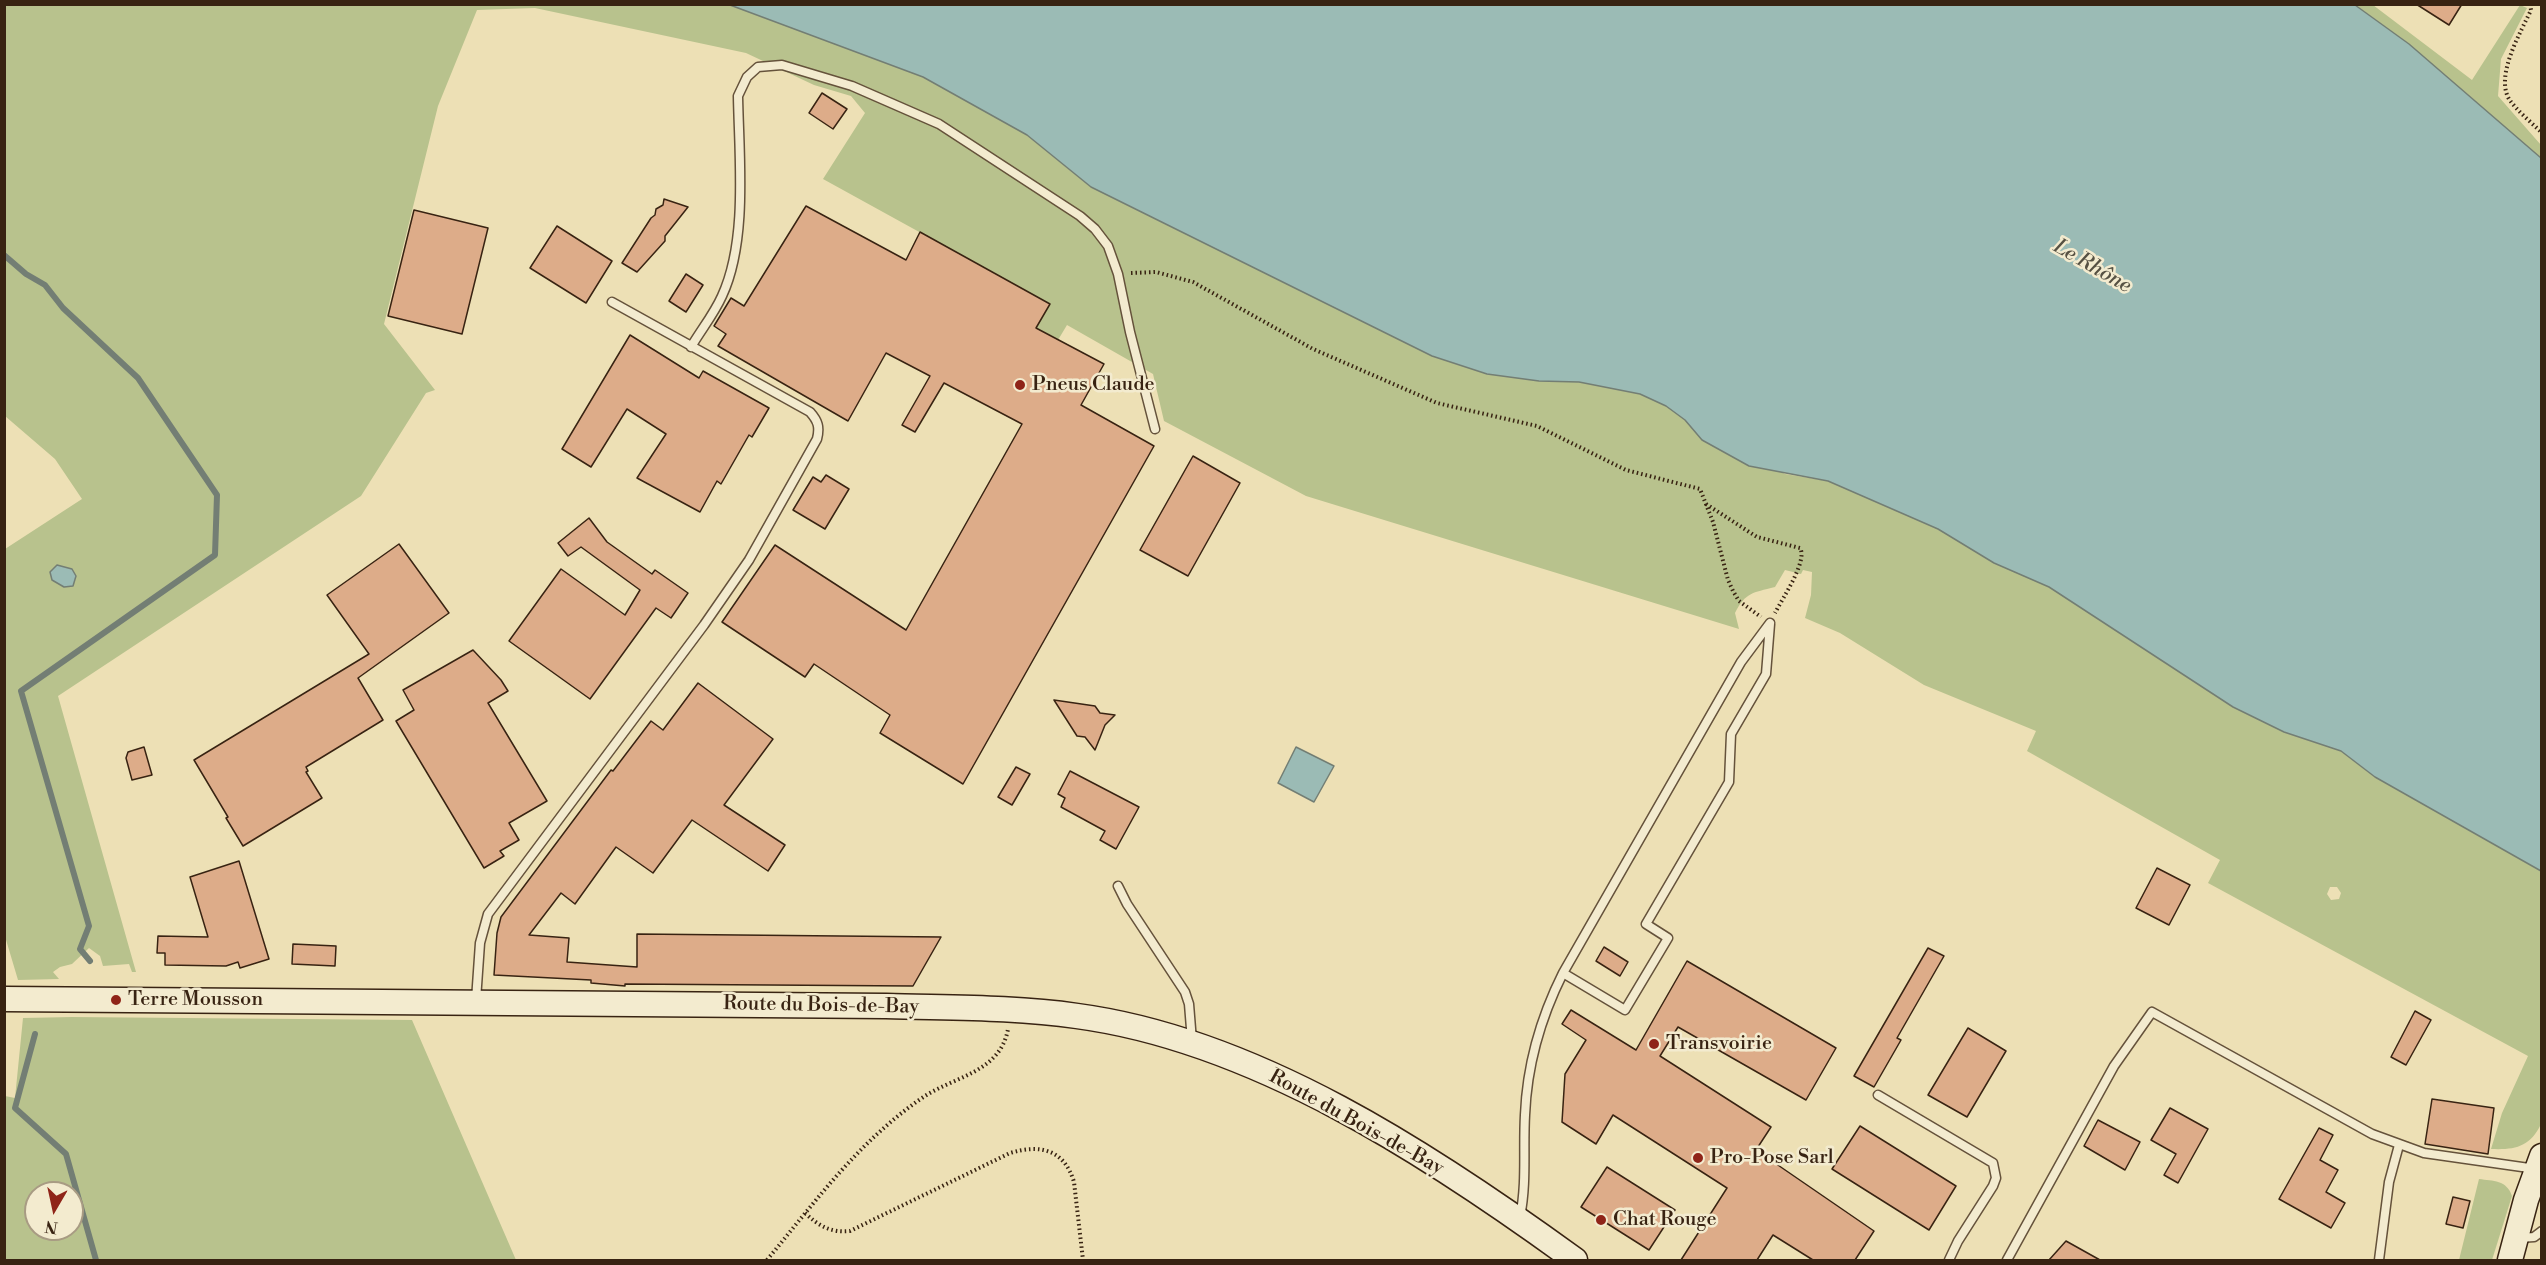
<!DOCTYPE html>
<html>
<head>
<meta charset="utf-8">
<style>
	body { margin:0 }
	#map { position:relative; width:2546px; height:1265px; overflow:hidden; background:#ede0b5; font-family:"Libre Bodoni",serif }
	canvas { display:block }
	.frame { position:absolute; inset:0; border:6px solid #382312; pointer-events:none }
	.north { position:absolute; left:24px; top:1181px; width:60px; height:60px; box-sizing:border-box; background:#f3ebcf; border:2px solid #a89b83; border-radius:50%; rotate:189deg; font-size:16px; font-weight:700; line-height:24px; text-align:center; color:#382312 }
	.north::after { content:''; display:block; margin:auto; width:21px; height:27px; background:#8f2418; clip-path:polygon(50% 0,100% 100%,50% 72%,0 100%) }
</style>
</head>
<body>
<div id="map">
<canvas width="2546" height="1265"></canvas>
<div class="frame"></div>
<div class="north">N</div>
</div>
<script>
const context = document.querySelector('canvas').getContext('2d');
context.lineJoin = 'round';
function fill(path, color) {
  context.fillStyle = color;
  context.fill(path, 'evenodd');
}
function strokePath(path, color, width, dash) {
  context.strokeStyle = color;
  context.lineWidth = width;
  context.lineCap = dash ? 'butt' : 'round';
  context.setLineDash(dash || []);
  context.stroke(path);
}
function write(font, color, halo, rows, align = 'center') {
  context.font = font + ' "Libre Bodoni",serif';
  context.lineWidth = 5;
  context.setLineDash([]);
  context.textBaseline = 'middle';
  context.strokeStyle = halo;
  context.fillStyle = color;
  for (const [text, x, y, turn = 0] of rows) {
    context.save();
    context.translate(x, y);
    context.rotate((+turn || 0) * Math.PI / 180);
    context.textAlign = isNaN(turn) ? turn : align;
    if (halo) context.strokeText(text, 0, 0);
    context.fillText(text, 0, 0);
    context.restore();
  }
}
fill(new Path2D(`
	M4,5h797l7,29 115,43 104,58 64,52 341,169 55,18 43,-53 255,153 43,7 110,48 56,34 55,24 184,120 51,25 57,19 34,26 166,94v253c-11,23 -26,26 -50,25l11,-36 26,-57 -320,-173 12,-23 -193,-109 9,-20 -112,-46 -84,-52 -35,-15 6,-23 1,-23 -9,-2 -2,4 -16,-4 -10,17c-23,6 -29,5 -40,26l4,16 -433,-133 -142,-75 -11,-47 -86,-49 -9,15 -22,-12 14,-24 -227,-125 42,-66 -14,-17 -37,-11 -68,-32 -211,-45 -58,2 -39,96 -54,218 51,66 -9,3 -65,103 -303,200 78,276h-4l-3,-8 -26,2 -3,-10 -11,-8 -17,16 -12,3 -7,5 6,7 -41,1 -14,-47 1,-384 77,-50 -27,-40 -50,-43zM2330,887h7l4,6 -2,6 -8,1 -4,-6z
	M2355,5h18l99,75 48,-75 7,3 -26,51 -3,37 43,49v13l-132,-114z
	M72,1017l340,3 104,240h-511v-164l10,2 8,-80zM36,1193h36v36h-36z
	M2479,1179c14,2 28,1 33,17l-20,64h-33z`), '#b8c28d');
const water = new Path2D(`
	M730,5h1625l54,39 132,114v713l-166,-94 -34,-26 -57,-19 -51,-25 -184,-120 -55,-24 -56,-34 -110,-48 -79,-15 -47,-26 -17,-20 -19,-14 -26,-12 -61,-12 -40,-1 -52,-7 -55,-18 -341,-169 -64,-52 -104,-58z
	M57,565l15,4 4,7 -3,10 -9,1 -12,-7 -2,-8z
	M1296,747l38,19 -20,36 -36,-19z`);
fill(water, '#9bbbb5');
strokePath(water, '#737e74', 1.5);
strokePath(new Path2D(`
	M4,255l22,19 19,11 18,23 75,70 79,117 -2,60 -194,136 68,235 -9,23 10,12
	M35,1034l-20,74 51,46 30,106`), '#737e74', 6);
const building = new Path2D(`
	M2416,4h46l-13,21z
	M822,93l25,16 -14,20 -24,-16z
	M664,199l24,8 -23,29v5l-28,31 -15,-9 29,-45 4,-3 1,-6 7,-4z
	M806,206l100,54 14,-28 130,72 -14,24 68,36 -23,41 73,41 -191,338 -83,-51 10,-18 -76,-51 -9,13 -83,-55 53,-77 131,85 116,-206 -78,-41 -29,49 -13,-7 28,-49 -44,-23 -38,68 -130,-75 8,-12 -12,-8 17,-28 13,8z
	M414,210l74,18 -26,106 -74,-18z
	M557,226l55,35 -26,42 -56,-35z
	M686,274l17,11 -17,27 -17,-11z
	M630,335l69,43 4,-7 66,37 -17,29 -3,-2 -28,49 -4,-3 -17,31 -63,-34 29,-44 -39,-25 -36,58 -29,-18z
	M1193,456l47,27 -52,93 -48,-26z
	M826,475l23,14 -24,40 -32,-19 20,-33 8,5z
	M589,518l18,24 45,32 3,-4 33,23 -17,25 -15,-10 -66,91 -81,-58 52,-72 64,46 15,-25 -59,-43 -13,9 -10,-13z
	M399,544l50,69 -91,65 25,42 -77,47 2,4 -2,1 16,26 -79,48 -17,-28 2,-1 -34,-57 175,-106 -42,-59z
	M473,650l28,30 7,11 -20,12 59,98 -38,22 10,17 -19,11 4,5 -20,12 -88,-147 18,-11 -11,-20z
	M698,683l75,56 -49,66 61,40 -17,26 -76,-51 -39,53 -37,-26 -41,57 -14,-11 -32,42 40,3 -2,24 70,5v-33l304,3 -28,49 -288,-2v2l-34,-3v-3l-97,-5 3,-42 4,-16 110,-147 2,1 38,-50 12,9z
	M1054,700l41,6 5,7 15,2 -10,10 -10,25 -10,-13 -8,-1z
	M144,747l8,28 -20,5 -6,-22 2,-6z
	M1016,767l14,7 -18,31 -14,-8z
	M1070,771l69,36 -23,42 -16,-9 5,-9 -44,-24 4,-9 -7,-4z
	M239,861l30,98 -29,9 -2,-6 -12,4 -61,-1v-12h-8l1,-17 50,1 -18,-60z
	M2157,868l33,17 -21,40 -33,-17z
	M293,944l43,2 -1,20 -43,-2z
	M1604,947l24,15 -8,14 -24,-15z
	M1928,948l16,8 -47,82 4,2 -27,47 -20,-11z
	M1687,961l149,87 -30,52 -128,-73 -18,29 111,71 -15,23 118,81 -19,29h-42l-40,-25 -16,25h-76l46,-72 -114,-73 -17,29 -34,-22 3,-48 21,-34 -24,-16 9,-14 65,40z
	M2415,1011l16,9 -25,45 -15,-8z
	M1968,1028l38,23 -39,66 -39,-22z
	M2432,1099l62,9 -6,46 -63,-10z
	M2170,1108l38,21 -30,54 -14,-8 12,-21 -25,-14z
	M2098,1120l42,22 -15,28 -41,-24z
	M1860,1126l96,60 -27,44 -97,-61z
	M2319,1128l14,7 -13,25 18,10 -12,22 19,11 -14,25 -52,-29z
	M1607,1167l68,43 -26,40 -68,-43z
	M2453,1197l17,4 -7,27 -17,-4z
	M2066,1241l34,19h-51z`);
fill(building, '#ddac89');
strokePath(building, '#382312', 1.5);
const service = new Path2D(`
	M691,347c10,-17 23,-33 31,-51 26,-56 17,-139 16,-200l9,-19 11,-10 24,-2 70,21 87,38 141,92 15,13 13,17 10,28 12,58 25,97
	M1118,886l9,18 58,88 4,12 3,37
	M1563,973l62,37 43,-72 -22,-14 83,-142 2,-48 35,-60 4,-50
	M476,1000l4,-57 8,-29 216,-289 45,-65 68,-121c3,-12 1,-18 -7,-27l-198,-110
	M1878,1095l115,68 3,15 -3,8 -35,55 -9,19
	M1520,1217c7,-35 3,-67 5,-102 2,-50 16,-98 38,-142l178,-311 29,-39
	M2519,1238l15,-1 8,-6
	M2007,1260l107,-194 38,-54 220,122 52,19 112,16
	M2379,1260l10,-78 10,-37`);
const secondary = new Path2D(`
	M4,999l882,7c64,2 128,1 191,10 179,24 355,140 498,244
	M2510,1260l16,-60 16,-44`);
strokePath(service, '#65523b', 11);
strokePath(secondary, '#382312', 27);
strokePath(new Path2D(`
	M2530,4l1,6c-10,22 -36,65 -22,89 8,12 22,23 33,34
	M1131,273l25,-1 37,10 120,67 124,54 100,23 89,44 74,19 13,33 15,58 5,11 6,10 22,16
	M1706,504l51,33 43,11c8,13 -18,51 -25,65
	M805,1213c14,13 26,20 45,18l160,-78c30,-9 54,-4 64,29l9,78
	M767,1260c48,-58 92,-119 155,-162 32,-22 78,-25 86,-69`), '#382312', 4, [1.5, 3]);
strokePath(service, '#f3ebcf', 8);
strokePath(secondary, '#f3ebcf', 24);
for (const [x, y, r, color] of [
	[1020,385,6,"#8f2418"],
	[116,1000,6,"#8f2418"],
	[1654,1044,6,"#8f2418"],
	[1698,1158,6,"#8f2418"],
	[1601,1220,6,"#8f2418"]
]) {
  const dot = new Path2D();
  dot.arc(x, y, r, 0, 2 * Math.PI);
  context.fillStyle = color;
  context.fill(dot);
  strokePath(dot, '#f3ebcf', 2);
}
write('20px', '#382312', '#f3ebcf', [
	["Pneus Claude",1032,385],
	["Terre Mousson",128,1000],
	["Transvoirie",1666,1044],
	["Pro-Pose Sarl",1710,1158],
	["Chat Rouge",1613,1220]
], 'left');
write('20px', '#382312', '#f3ebcf', [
	["Route du Bois-de-Bay",821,1006,1],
	["Route du Bois-de-Bay",1356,1123,29]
]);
write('italic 21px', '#565143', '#f3ebcf', [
	["Le Rhône",2092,267,30]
]);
</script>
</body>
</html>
